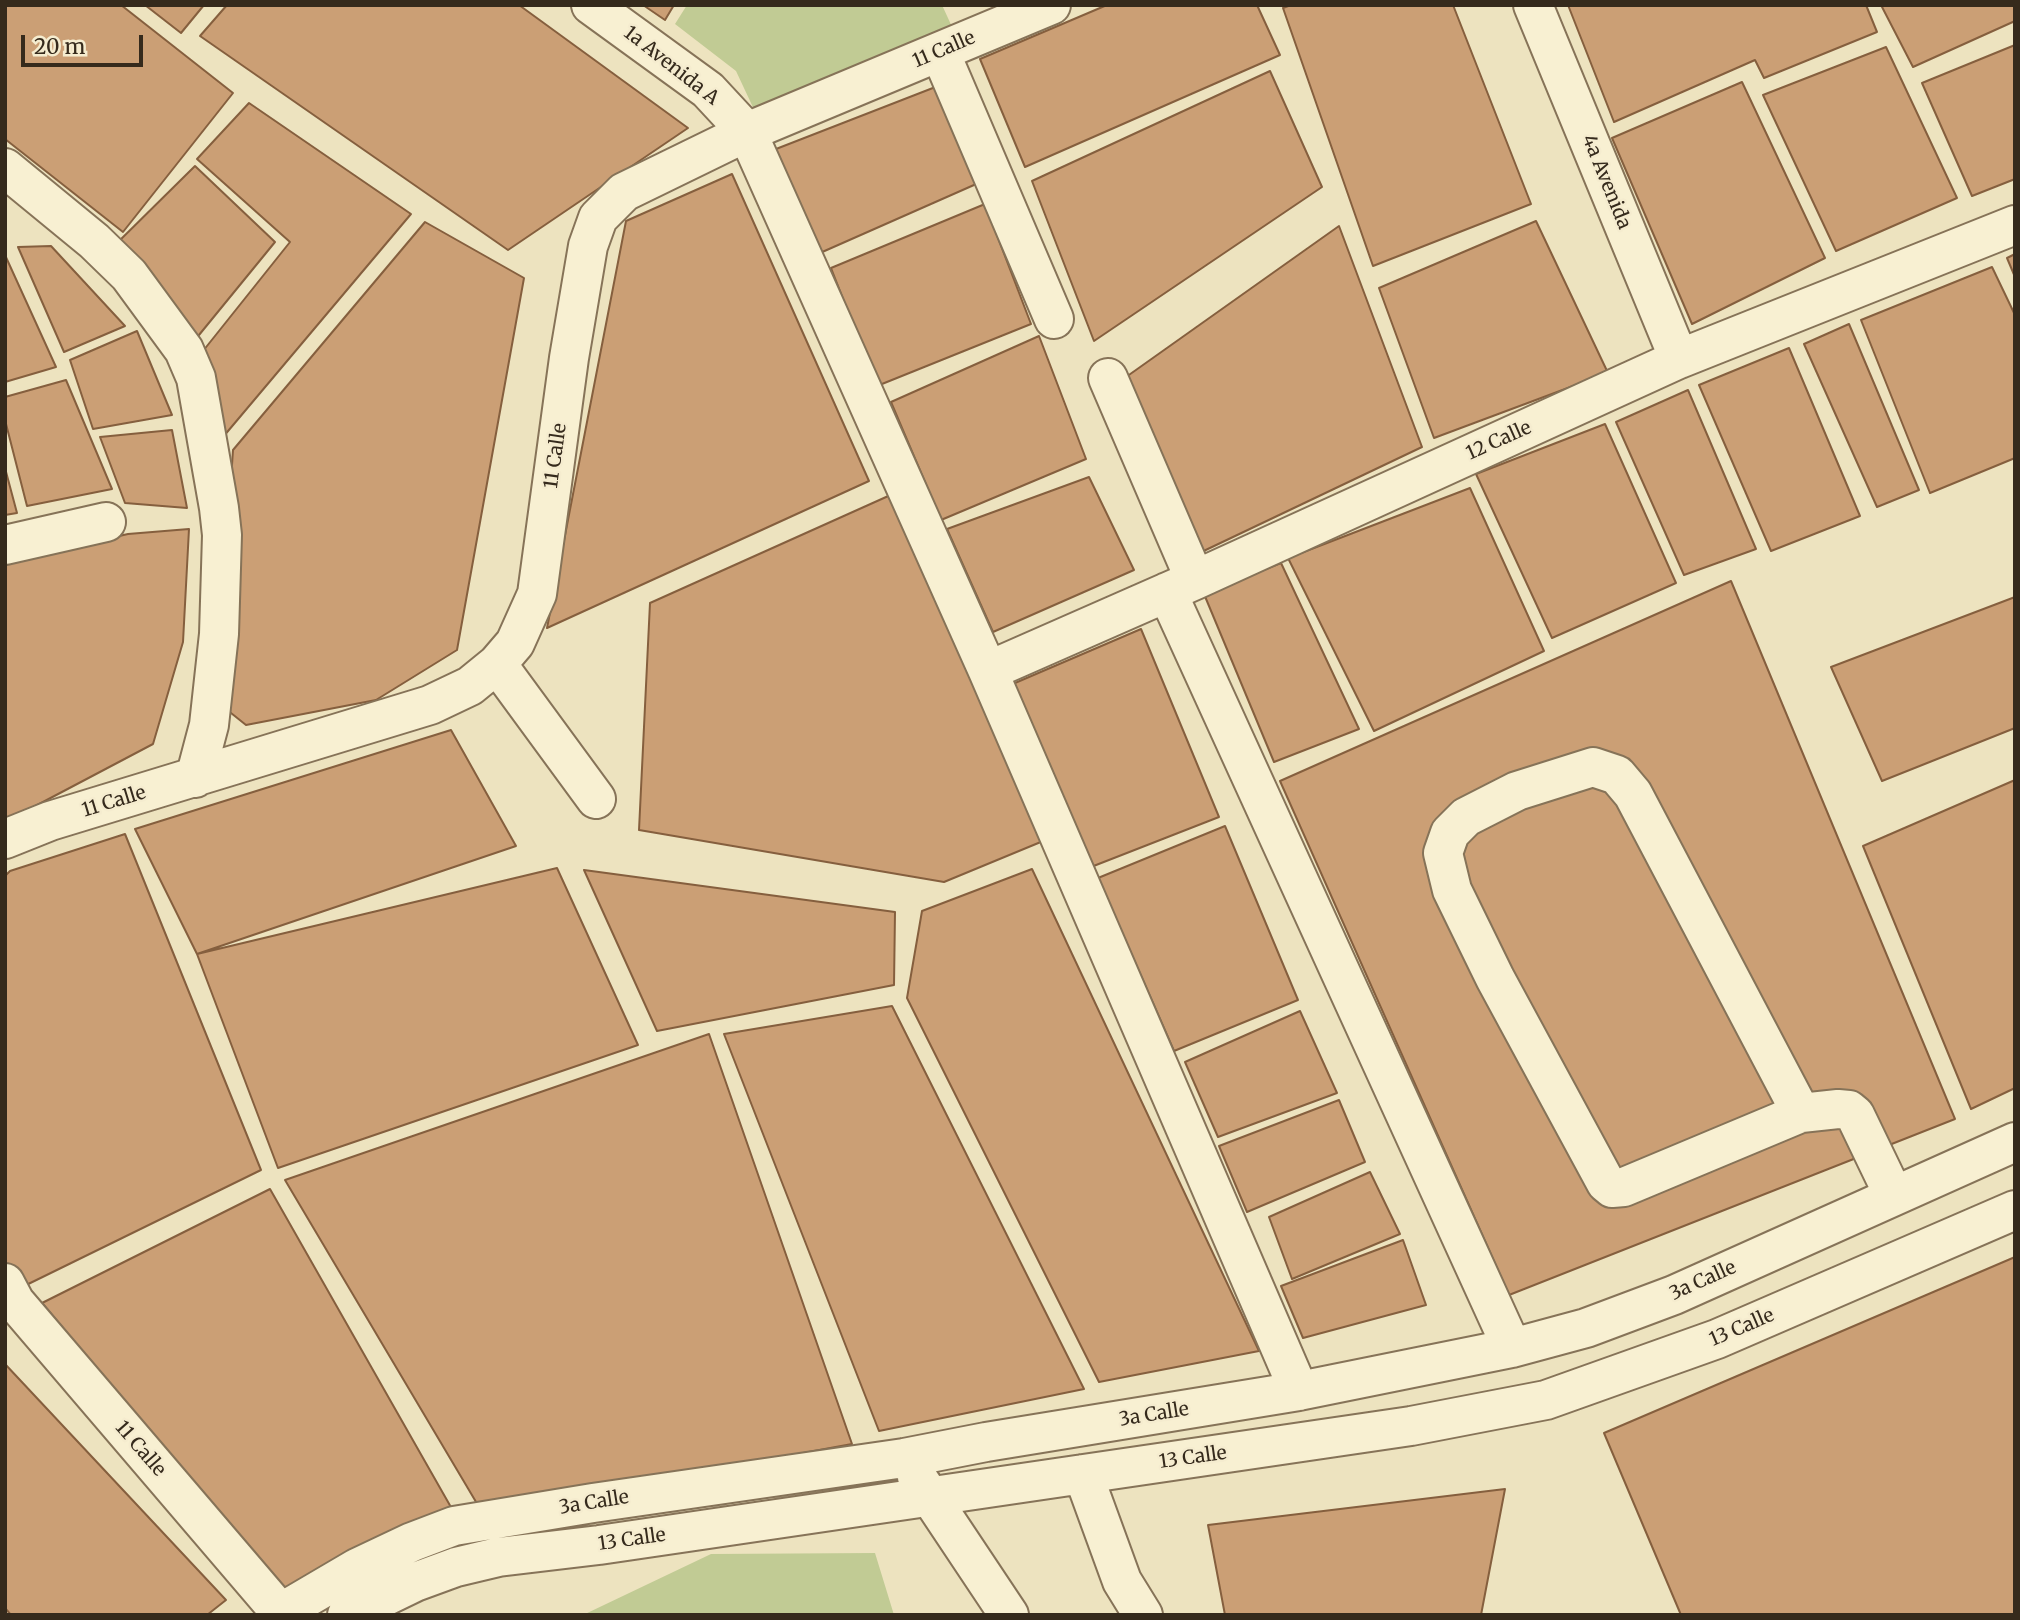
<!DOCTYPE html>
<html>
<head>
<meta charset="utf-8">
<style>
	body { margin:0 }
	#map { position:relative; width:2020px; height:1620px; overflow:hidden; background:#ede3bf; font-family:Merriweather,serif }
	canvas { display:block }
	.frame { position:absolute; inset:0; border:7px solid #352a1c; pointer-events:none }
	.scale { position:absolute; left:21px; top:35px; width:122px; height:32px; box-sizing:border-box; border:4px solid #352a1c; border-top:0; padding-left:9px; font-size:21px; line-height:24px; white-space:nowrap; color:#352a1c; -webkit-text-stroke:5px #f5eccf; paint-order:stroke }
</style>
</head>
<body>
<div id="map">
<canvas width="2020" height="1620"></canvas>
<div class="frame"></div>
<div class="scale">20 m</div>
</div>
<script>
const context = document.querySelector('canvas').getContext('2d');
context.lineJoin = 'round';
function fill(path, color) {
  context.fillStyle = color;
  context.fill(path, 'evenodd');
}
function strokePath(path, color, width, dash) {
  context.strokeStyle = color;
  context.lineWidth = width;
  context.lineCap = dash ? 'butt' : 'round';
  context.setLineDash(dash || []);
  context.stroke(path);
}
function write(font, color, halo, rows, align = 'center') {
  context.font = font + ' Merriweather,serif';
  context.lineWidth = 5;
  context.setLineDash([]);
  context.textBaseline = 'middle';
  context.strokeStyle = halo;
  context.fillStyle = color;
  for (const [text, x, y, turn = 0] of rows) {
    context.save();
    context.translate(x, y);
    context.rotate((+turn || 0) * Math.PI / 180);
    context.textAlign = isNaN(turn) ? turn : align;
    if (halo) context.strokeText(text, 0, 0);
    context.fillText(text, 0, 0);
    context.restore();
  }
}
fill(new Path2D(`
	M687,5h255l11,24 -195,89 -22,-47 -61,-47z
	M875,1553l19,62h-311l128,-61z`), '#c1cb94');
const building = new Path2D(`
	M5,5h116l112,88 -110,139 -118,-93z
	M145,5h59l-23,28z
	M227,5h292l169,123 -180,122 -308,-214z
	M643,5h31l-9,15z
	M1107,5h150l23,50 -255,112 -45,-108z
	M1291,5h162l78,199 -158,62 -90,-258z
	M1568,5h298l11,27 -113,46 -9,-18 -141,62z
	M1881,5h134v16l-102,46z
	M2015,45v134l-43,17 -50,-113z
	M1886,47l71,151 -121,53 -73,-156z
	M1270,71l52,116 -228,154 -62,-160z
	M1742,82l83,176 -133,66 -80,-186z
	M938,86l45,95 -163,72 -44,-104z
	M249,103l162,111 -188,223 -24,-81 91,-114 -93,-83z
	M195,166l80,76 -85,104 -79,-97z
	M732,174l137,307 -322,147 79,-407z
	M985,204l46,120 -154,62 -46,-118z
	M1536,221l72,152 -174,65 -55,-150z
	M425,222l99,56 -67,372 -81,50 -130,25 -30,-24 17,-251z
	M1339,226l83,221 -231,110 -72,-175z
	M51,246l74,80 -61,26 -46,-105z
	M2015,254v23l-8,-19z
	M5,255l51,112 -51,15z
	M1992,267l23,48v143l-85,35 -69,-173z
	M1849,324l70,166 -42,17 -73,-163z
	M137,331l35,84 -79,14 -23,-69z
	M1039,336l47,123 -145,61 -50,-118z
	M1789,348l71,168 -89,35 -72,-166z
	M66,380l46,109 -85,17 -22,-86v-23z
	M1688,390l68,159 -72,26 -68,-153z
	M1605,424l71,159 -124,55 -76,-164z
	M172,430l15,78 -62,-5 -25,-66z
	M5,468l12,45 -12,2z
	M1089,477l45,93 -141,62 -46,-103z
	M1470,488l74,163 -170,80 -86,-173z
	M895,493l153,346 -104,43 -305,-52 11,-227z
	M189,529l-6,113 -30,102 -148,78v-260l123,-28z
	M1281,563l78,166 -85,33 -70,-168z
	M1731,581l224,538 -446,176 -229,-514z
	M2015,597v131l-133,53 -51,-114z
	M1141,629l78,188 -128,50 -83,-181z
	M451,730l65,116 -319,108 -62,-125z
	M2015,780v308l-44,21 -108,-263z
	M1225,826l73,174 -124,51 -76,-173z
	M125,834l136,336 -247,121 -9,-26v-389l5,-5z
	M557,868l81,177 -360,123 -81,-214z
	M1032,869l227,482 -160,31 -192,-384 15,-87z
	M584,870l311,42 -1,73 -237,46z
	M892,1006l192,383 -205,42 -155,-397z
	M1300,1011l37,82 -119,44 -33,-75z
	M709,1034l143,410 -370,68 -197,-332z
	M1339,1100l26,62 -118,50 -28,-66z
	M1370,1172l30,62 -108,45 -23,-62z
	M270,1189l186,327 -173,76 -241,-289z
	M1403,1240l23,65 -123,33 -22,-52z
	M2015,1257v358h-334l-77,-182z
	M5,1364l221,236 -19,15h-196l-6,-7z
	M1505,1489l-24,126h-256l-17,-90z`);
fill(building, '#cb9f75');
strokePath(building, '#855f3e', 2);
const minor = new Path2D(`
	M591,5l117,85 39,42 241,539 311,720
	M1533,5l146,354
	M940,52l114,267
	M5,168l89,73 35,34 55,75 12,28 23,130 3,27 -3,99 -10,91 -14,53
	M1108,378l87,202
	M5,545l101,-23
	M1167,592l345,756
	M497,664l99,135
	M988,671l207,-91 484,-221 336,-134
	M5,839l45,-18 380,-116 40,-19 27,-22 18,-21 22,-49 32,-236 19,-112 10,-28 26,-26 123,-60 304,-127
	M1801,1113l-168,-319 -16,-19 -24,-8 -76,24 -51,26 -16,16 -7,20 9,37 43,88 111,205 6,5 12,-1 177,-74 37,-4 11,1 6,5 39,81
	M5,1283l10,19 265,310
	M1083,1474l39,107 21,34
	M917,1477l92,138
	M277,1615l80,-47 55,-26 42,-16 139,-23 311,-45 82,-16 313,-51 213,-43 74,-20 88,-33 341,-153
	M347,1615l68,-33 41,-15 42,-10 101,-12 812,-119 135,-26 171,-61 298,-129`);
strokePath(minor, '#867358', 42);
strokePath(minor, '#f8f0d2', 38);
write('19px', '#352a1c', '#f5eccf', [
	["11 Calle",944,50,-23],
	["1a Avenida A",671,66,38],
	["4a Avenida",1606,182,68],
	["12 Calle",1499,441,-24],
	["11 Calle",556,456,-82],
	["11 Calle",114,802,-17],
	["3a Calle",1703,1281,-24],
	["13 Calle",1742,1328,-23],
	["3a Calle",1154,1415,-9],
	["11 Calle",140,1449,49],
	["13 Calle",1193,1458,-8],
	["3a Calle",594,1503,-9],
	["13 Calle",632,1540,-8]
]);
</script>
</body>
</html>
